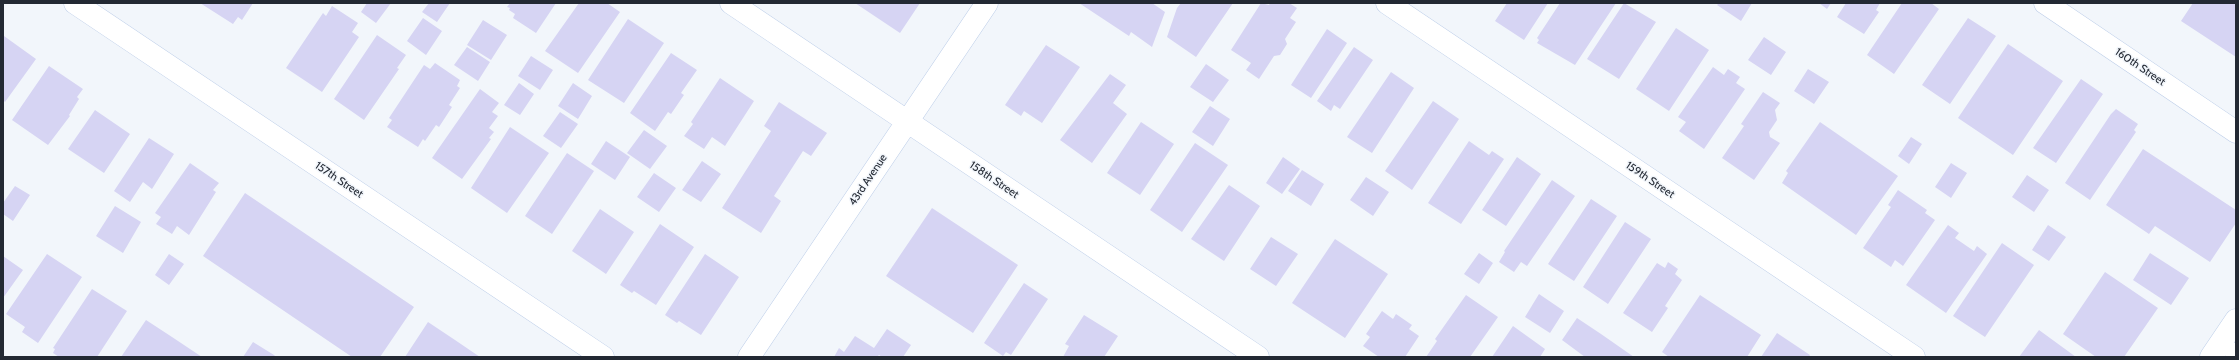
<!DOCTYPE html>
<html>
<head>
<meta charset="utf-8">
<style>
	body { margin:0 }
	#map { position:relative; width:2239px; height:360px; overflow:hidden; background:#f2f6fb; font-family:Cabin,sans-serif }
	canvas { display:block }
	.frame { position:absolute; inset:0; border:4px solid #232933; pointer-events:none }
</style>
</head>
<body>
<div id="map">
<canvas width="2239" height="360"></canvas>
<div class="frame"></div>
</div>
<script>
const context = document.querySelector('canvas').getContext('2d');
context.lineJoin = 'round';
function fill(path, color) {
  context.fillStyle = color;
  context.fill(path, 'evenodd');
}
function strokePath(path, color, width, dash) {
  context.strokeStyle = color;
  context.lineWidth = width;
  context.lineCap = dash ? 'butt' : 'round';
  context.setLineDash(dash || []);
  context.stroke(path);
}
function write(font, color, halo, rows, align = 'center') {
  context.font = font + ' Cabin,sans-serif';
  context.lineWidth = 3;
  context.setLineDash([]);
  context.textBaseline = 'middle';
  context.strokeStyle = halo;
  context.fillStyle = color;
  for (const [text, x, y, turn = 0] of rows) {
    context.save();
    context.translate(x, y);
    context.rotate((+turn || 0) * Math.PI / 180);
    context.textAlign = isNaN(turn) ? turn : align;
    if (halo) context.strokeText(text, 0, 0);
    context.fillText(text, 0, 0);
    context.restore();
  }
}
fill(new Path2D(`
	M200,3h53l-11,17 -4,-3 -5,7z
	M367,3h24l-15,20 -15,-11z
	M429,3h21l-13,19 -15,-10z
	M510,3h46l-20,30 -23,-15 2,-4 -6,-4 1,-2 -3,-1z
	M579,3h28l13,9 -42,61 -33,-22z
	M855,3h65l-20,30z
	M1079,3h73l13,9 -13,35 -21,-15 -2,4z
	M1181,3h52l-37,54 -29,-20 10,-29z
	M1261,3l8,2 1,-2h19l8,5 -7,10 6,4 -11,17 2,5 -7,11 -6,1 -15,23 -13,-9 5,-7 -20,-13z
	M1507,3h41l-24,37 -29,-19z
	M1560,3h56l-41,62 -38,-22 2,-3 -2,-2z
	M1624,3l32,19 -37,57 -32,-20z
	M1719,3h33l-11,18 -24,-16z
	M1819,3h12l-4,6z
	M1846,3h34l-4,7 3,2 -15,22 -27,-17z
	M1902,3h29l8,6 -45,65 -27,-19z
	M2193,3h43v54l-55,-36z
	M332,6l26,17 -6,9 7,5 -37,55 -36,-24 37,-55 3,3z
	M423,18l19,13 -16,24 -19,-14z
	M1968,18l28,18 -46,68 -28,-19z
	M628,19l36,24 -40,60 -36,-23z
	M483,20l24,15 -16,25 -24,-15z
	M1676,28l33,22 -40,61 -33,-22z
	M1327,29l20,14 -36,55 -20,-13z
	M377,35l29,20 -9,13 2,1 -35,51 -30,-21z
	M4,36l32,23 -31,43 -2,-2z
	M1764,37l22,15 -15,23 -23,-15z
	M2008,44l55,37 -50,74 -55,-37z
	M1046,45l34,22 -38,56 -18,-12 -3,5 -16,-11z
	M467,47l23,15 -12,19 -24,-16z
	M1354,47l19,13 -33,49 -6,-4 -3,6 -14,-10z
	M671,53l26,17 -16,23 3,2 -13,19 -3,-2 -13,19 -25,-18z
	M531,56l22,14 -13,20 -22,-14z
	M435,63l25,17 -3,6 3,2 -11,17 3,2 -13,20 -3,-2 -11,16 -2,-2 -5,8 -31,-20 5,-7 -3,-2 35,-53 6,4z
	M1206,64l23,16 -16,22 -23,-15z
	M49,66l34,23 -6,8 2,2 -10,16 1,1 -22,29 -36,-25z
	M1713,67l11,8 4,-6 12,8 -4,6 9,6 -41,60 -25,-18 7,-9 -8,-5z
	M1808,69l21,13 -15,22 -20,-13z
	M1391,72l23,16 -42,65 -25,-16z
	M1110,74l16,11 -13,18 14,11 -35,49 -32,-23z
	M720,78l34,23 -29,45 -13,-9 -8,12 -20,-13 9,-12 -2,-2z
	M2081,79l22,15 -47,69 -23,-15z
	M519,83l15,11 -14,21 -16,-10z
	M573,83l19,13 -14,23 -20,-13z
	M480,89l19,14 -7,9 6,4 -9,12 5,4 -5,6 2,1 -29,40 -30,-21z
	M1763,92l17,11 -5,7 2,10 -8,12 1,5 10,6 -26,37 -32,-22 22,-32 -3,-2z
	M1433,101l26,18 -47,71 -27,-19z
	M779,102l48,31 -16,23 -8,-5 -29,45 7,5 -20,32 -39,-25 49,-77 -7,-5z
	M1210,106l20,13 -17,27 -21,-14z
	M2116,109l22,15 -4,6 2,2 -46,68 -25,-17 46,-69z
	M95,110l35,24 -26,39 -36,-24z
	M560,112l18,12 -17,24 -18,-12z
	M1141,122l33,22 -34,51 -33,-22z
	M1820,122l78,54 -42,59 -74,-52 6,-10 -2,-2z
	M510,127l39,26 -42,60 -36,-25z
	M644,130l23,16 -17,23 -23,-16z
	M1911,137l11,7 -13,20 -11,-8z
	M149,138l25,16 -22,35 -9,-7 -13,20 -16,-11z
	M606,141l24,16 -15,23 -24,-16z
	M1469,141l20,14 3,-4 12,8 -43,65 -33,-21z
	M1195,143l33,22 -46,67 -32,-22z
	M2143,149l93,61v13l-26,39 -55,-36 -6,8 -43,-29z
	M567,153l27,18 -42,63 -27,-18z
	M1283,157l17,12 -18,25 -16,-11z
	M1517,157l24,17 -35,52 -24,-16z
	M702,161l19,13 -20,28 -19,-12z
	M190,163l29,20 -6,7 3,2 -27,43 -12,-9 -5,8 -16,-10 5,-7 -6,-4z
	M1951,163l16,10 -16,25 -16,-11z
	M1302,170l22,14 -13,22 -23,-15z
	M654,173l22,15 -17,24 -22,-15z
	M2027,175l22,15 -15,22 -22,-15z
	M1366,177l23,15 -16,24 -23,-16z
	M1552,180l23,16 -48,70 -6,-4 -7,10 -15,-10 6,-10 -1,-1z
	M1229,185l31,21 -36,55 -33,-22z
	M15,186l15,9 -17,26 -10,-7v-11z
	M1898,190l29,20 -2,3 10,7 -32,46 -8,-6 -4,7 -28,-19 28,-41 -3,-2z
	M245,193l169,114 -34,50h-28l-149,-101z
	M1591,199l26,17 -43,65 -26,-17z
	M115,206l26,16 -18,31 -27,-17z
	M932,208l86,57 -45,68 -87,-57z
	M600,209l34,23 -28,42 -34,-23z
	M1625,222l26,17 -43,65 -25,-17z
	M660,224l34,23 -38,58 -22,-14 -2,2 -12,-8z
	M1948,225l11,8 -4,5 19,13 3,-5 10,8 -41,59 -40,-28z
	M2048,225l18,12 -17,24 -17,-11z
	M1271,237l27,17 -22,32 -26,-17z
	M1335,239l53,35 -43,64 -53,-35z
	M2002,243l32,22 -49,72 -32,-21z
	M1479,253l14,10 -14,21 -15,-10z
	M2150,253l39,25 -18,27 -38,-25z
	M47,254l35,23 -44,66 -16,-11 3,-5 -19,-13z
	M169,254l15,10 -15,21 -14,-10z
	M705,254l34,23 -38,58 -22,-14 -2,2 -12,-8z
	M3,256l20,14 -20,28z
	M1668,262l10,7 -3,5 7,6 -17,26 3,2 -16,24 -29,-19 34,-50 8,5z
	M2105,272l53,36 -34,49h-28l-33,-23z
	M1024,283l24,16 -37,56 -5,-3 -3,4 -19,-13z
	M92,289l35,22 -30,46h-38l-6,-4 2,-4 -2,-1z
	M1539,294l25,17 -14,22 -25,-16z
	M1466,295l32,22 -28,40h-44l11,-16 -2,-2z
	M1700,295l61,40 -14,22h-78l-7,-5z
	M1382,311l11,8 3,-5 16,11 -3,4 10,7 -14,21h-26l-16,-11 7,-9 -4,-3z
	M1084,315l34,21 -14,21h-41l6,-11 -4,-2z
	M1577,318l24,16 33,23h-49l-23,-17z
	M146,320l26,17 30,20h-81z
	M428,322l27,18 25,17h-75z
	M1513,326l32,23 -5,8h-48z
	M887,329l24,16 -8,12h-21l-3,-2 -2,2h-43l5,-9 5,4 11,-16 19,12z
	M2039,330l37,27h-57z
	M1777,333l33,22 -1,2h-48z
	M253,342l21,13 2,2h-33z`), '#d6d4f3');
const service = new Path2D(`
	M2220,343l16,10`);
const minor = new Path2D(`
	M75,3l528,354
	M731,3l527,354
	M1387,3l527,354
	M2045,3l191,129
	M749,357l238,-354
	M2211,357l25,-37`);
strokePath(service, '#bccde8', 17);
strokePath(minor, '#bccde8', 23);
strokePath(service, '#fff', 16);
strokePath(minor, '#fff', 22);
write('11px', '#232933', '#f2f6fb', [
	["160th Street",2140,67,34],
	["157th Street",339,180,34],
	["43rd Avenue",868,180,-56],
	["158th Street",994,180,34],
	["159th Street",1650,180,34]
]);
</script>
</body>
</html>
